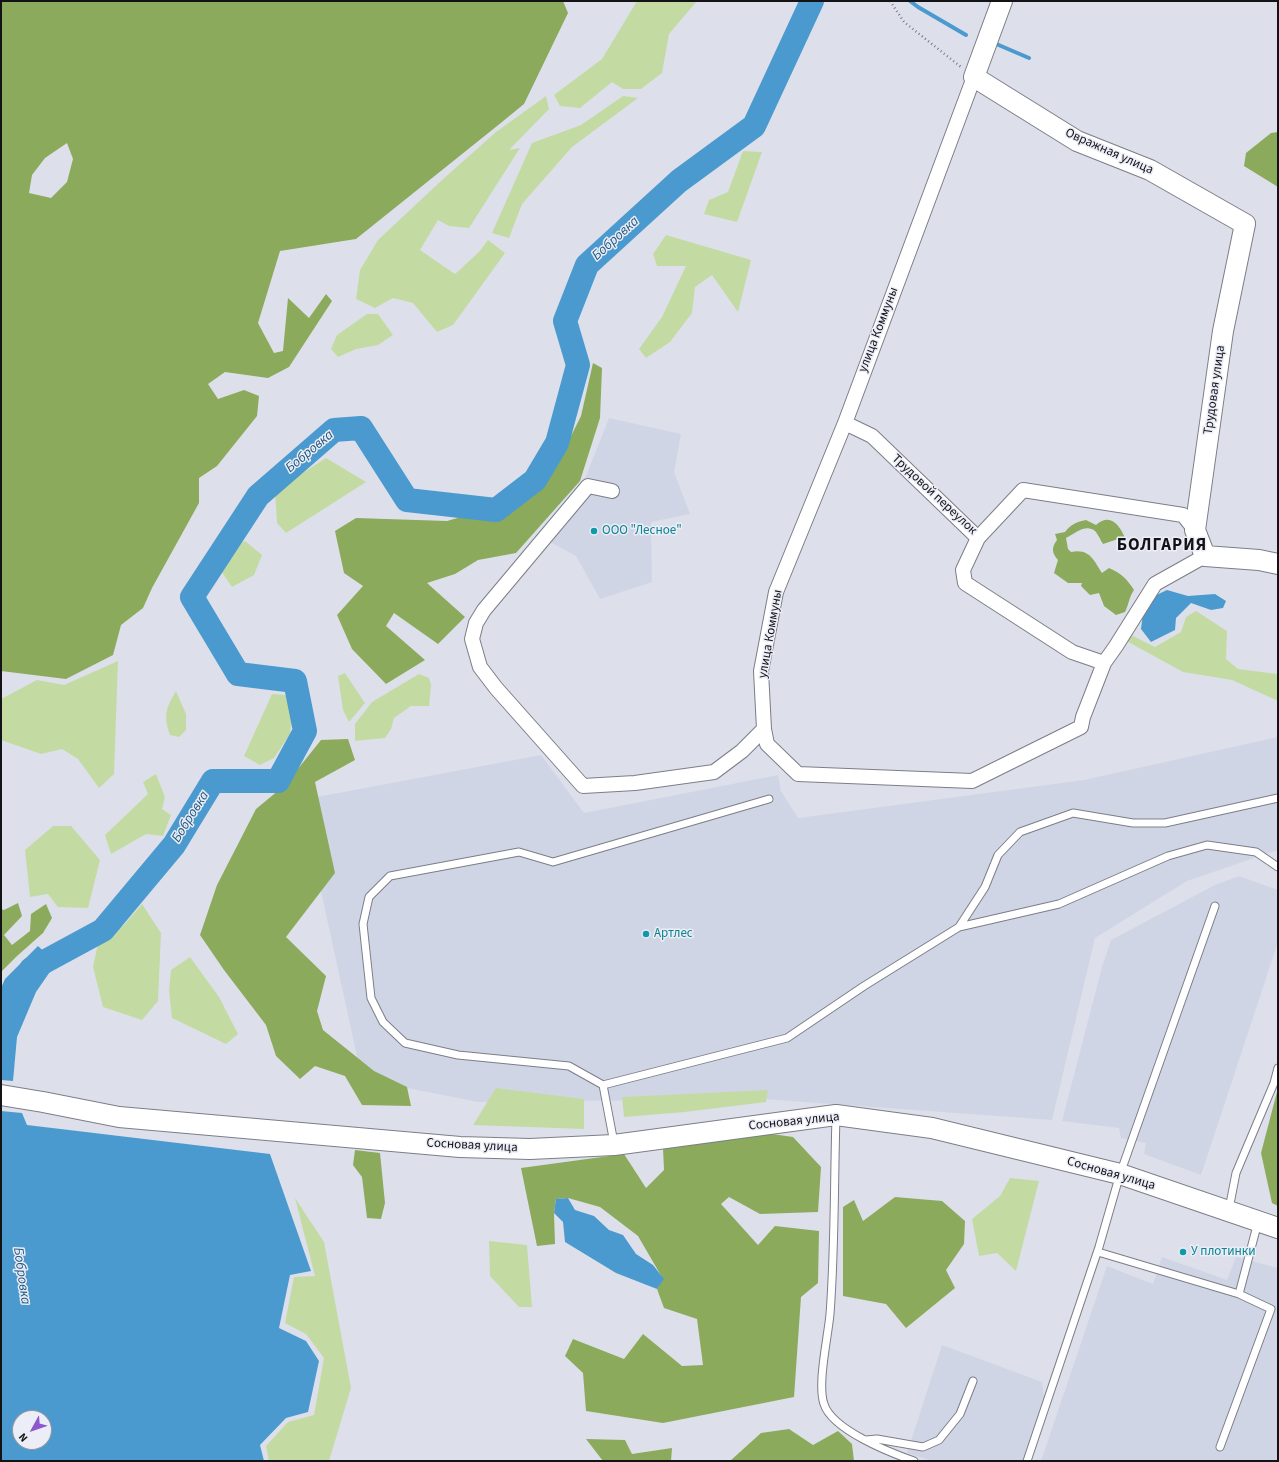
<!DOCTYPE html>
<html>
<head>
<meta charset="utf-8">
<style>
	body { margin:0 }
	#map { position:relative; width:1279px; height:1462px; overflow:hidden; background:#dde0ea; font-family:"Source Sans 3",sans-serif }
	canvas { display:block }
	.frame { position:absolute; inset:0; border:2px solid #131317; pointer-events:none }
	.north { position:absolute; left:12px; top:1410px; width:40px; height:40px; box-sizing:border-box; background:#ebedf7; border:1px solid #95969d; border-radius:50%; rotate:230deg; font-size:11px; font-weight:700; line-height:16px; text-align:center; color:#131317 }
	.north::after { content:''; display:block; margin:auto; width:14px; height:18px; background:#8e57cf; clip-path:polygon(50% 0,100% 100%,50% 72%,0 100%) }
</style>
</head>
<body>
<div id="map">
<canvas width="1279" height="1462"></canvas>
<div class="frame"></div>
<div class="north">N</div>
</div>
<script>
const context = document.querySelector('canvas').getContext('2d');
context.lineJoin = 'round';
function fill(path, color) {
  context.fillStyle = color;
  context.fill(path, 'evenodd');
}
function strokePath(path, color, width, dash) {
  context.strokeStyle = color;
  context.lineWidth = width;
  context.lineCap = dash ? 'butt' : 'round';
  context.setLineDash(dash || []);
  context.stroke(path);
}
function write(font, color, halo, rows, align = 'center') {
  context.font = font + ' "Source Sans 3",sans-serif';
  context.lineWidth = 3;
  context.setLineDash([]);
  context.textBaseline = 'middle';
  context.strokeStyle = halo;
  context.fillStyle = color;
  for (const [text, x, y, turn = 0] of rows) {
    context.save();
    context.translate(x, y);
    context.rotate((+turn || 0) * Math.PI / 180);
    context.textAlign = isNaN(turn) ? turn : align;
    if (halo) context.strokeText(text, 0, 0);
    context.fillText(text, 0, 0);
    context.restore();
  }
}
fill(new Path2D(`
	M609,418l72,16 -7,38 16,42 -39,8 1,60 -52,17 -24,-43 -37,-20 45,-55z
	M1278,737v113l-91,31 -92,57 -43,182 -289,-21 -285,3 -116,-23 -61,-279 240,-45 43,58 194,-38 3,16 17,27 286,-38z
	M1239,876l39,14v52l-77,233 -57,-21 2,-11 -25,-5 -2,-10 -57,-7 40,-154 9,-27 104,-55z
	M1162,1257l65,23 9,-23 42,11v193h-237l66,-195 46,18z
	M942,1345l100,37 2,14 -22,65h-90l-25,-8z`), '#d0d5e6');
fill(new Path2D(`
	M637,1h60l-28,33 -7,39 -21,16h-18l-11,-7 -32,26 -20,-2 -6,-11 48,-36z
	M546,96l3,13 -40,41 11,-2 -51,80 -20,-2 -11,-6 -18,30 35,24 24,-22 9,-12 17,13 -52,72 -16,7 -24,-29 -20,-5 -18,10 -19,-9 4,-29 18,-30 64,-60 54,-48z
	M623,96l15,2 -66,49 -50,57 -13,34 -17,-5 40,-90 49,-18z
	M743,151l19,1 -25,70 -33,-8 5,-14 19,-8z
	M666,235l85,25 -13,52 -26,-37 -17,12 -3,26 -22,29 -24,16 -7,-9 23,-32 24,-51h-29l-4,-12z
	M367,314h11l15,21 -15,10 -22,4 -18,8 -7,-8 6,-14z
	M326,458l40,24 -80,51 -9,-10 -2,-32z
	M245,541l17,14 -8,20 -22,12 -13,-19 11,-19z
	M1196,611l31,20 -1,28 12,10 39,5 1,27 -46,-21 -49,-8 -62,-34 8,-4 26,13 26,-15 5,-15z
	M118,661l-4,113 -15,14 -21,-29 -16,-10 -21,5 -40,-14v-41l36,-19 27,5z
	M345,673l20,30 -16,19 -6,-12 -5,-34z
	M419,674l10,4 2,7 -2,21h-18l-17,12 -3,11 -6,9 -30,3v-17l17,-22z
	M176,691l10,23v16l-7,7 -9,-2c-7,-20 -4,-27 6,-44z
	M272,694l15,1 6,16 -3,23 -16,24 -14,7 -16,-9z
	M156,774l9,23 -3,12 9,6 -8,21 -17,-2 -35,20 -6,-19 43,-41 -5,-12z
	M53,826h18l29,34 -12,48 -30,-1 -10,-13 -18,3 -5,-47z
	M142,904l19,29 -3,68 -16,19 -39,-13 -10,-40 6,-28 25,-14z
	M190,957l29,40 19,37 -12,10 -54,-26 -3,-27 2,-21z
	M496,1088l88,11v30l-111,-4z
	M768,1090l-2,12 -81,10 -61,5 -2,-20z
	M1010,1178l29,3 -23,90 -19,-18 -18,3 -7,-37 28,-23z
	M295,1198l29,44 27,146 -22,73h-60l-3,-15 22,-24 26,-7 10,-57 -18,-24 -21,-11 9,-46 21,-1z
	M489,1241l38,4 5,62h-13l-29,-31z`), '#c3dba3');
fill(new Path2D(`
	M1,1h562l5,12 -44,91 -22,18 -146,117 -76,12 -22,72 16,30 9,-2 5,-53 21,20 17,-24 6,7 -43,66 -21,11 -43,-6 -17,12 10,15 26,-9 15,6 -2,20 -40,50 -18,12v25l-47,85 -9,20 -22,17 -8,30 -47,24 -65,-8zM67,143l6,16 -6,23 -16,16 -22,-5 3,-18 13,-17z
	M1278,132v55l-34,-21 2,-13 25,-20z
	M593,363l9,5 -2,50 -20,63 -64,72 -38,7 -23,14 -28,9 38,34 -27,27 -44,-31 -8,13 39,34 -39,24 -34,-35 -15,-34 26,-29 -19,-13 -9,-42 21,-13 91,3 21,-6 30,6 37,-32 26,-33 20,-40z
	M1086,520l10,5c15,-13 24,1 30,15l-6,5 -2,-6 -15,5c-2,-3 -5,-10 -8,-13 -9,-8 -21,3 -29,7l2,11 3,3c19,-4 23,9 31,21l7,-5c12,5 18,11 25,22 -5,7 -5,14 -9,22l-9,3 -12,-9 -5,-13 -9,2 -9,-9 1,-3h-14l-14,-10 4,-13c-6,-7 -7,-12 -1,-20l-2,-6 10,-2c6,-8 12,-10 21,-12z
	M348,739l7,21 -40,22 20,91 -49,64 40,39 -9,35 6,19 51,41 33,16 4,19 -49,-1 -17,-29 -30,-10 -15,13 -24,-23 -10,-31 -42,-55 -24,-35 17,-50 39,-76 29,-24 36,-45z
	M18,903l4,13 -18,19 8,10 18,-14 1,-17 15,-10 6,14 -9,15 -26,23 -16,16v-63l3,1z
	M1278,1088v118l-6,-3 -11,-50z
	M765,1133l28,4 28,30 -3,45 -58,2 -31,-17 -8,7 37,41 17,-19 44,5 -1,52 -17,14 -7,100 -131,26 -77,-12 -3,-38 -18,-17 8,-17 51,20 19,-25 39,32 21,-1 -6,-46 -33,-11 -7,-19 6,-10 -25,-43 -38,-29 -32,-9 -12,1 -2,14 1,31 -18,2 -16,-78 103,-14 22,34 18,-18 -1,-22z
	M355,1150l25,3 5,50 -4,16 -14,-1 -5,-41 -9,-12z
	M895,1197l47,4 23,20 -1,23 -18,26 9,18 -49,40 -20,-24 -43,-8v-89l11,-7 9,21z
	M789,1429l24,16 25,-14 14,13 2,17h-124l31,-28z
	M586,1439l39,1 7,14 40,-6 -1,13h-68z`), '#8baa5c');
fill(new Path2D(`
	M1167,590l21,6 27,-2 11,7 -3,7 -12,2 -20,-7 -15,15 -1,12 -24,12 -10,-13 2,-16 5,-14z
	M38,946l18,17 -20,29 -19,45 -4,44 -12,-1v-92l4,-9z
	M1,1111l21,2 5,12 243,29 41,117 -21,4 -11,53 27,13 13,20 -11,51 -22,6 -26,27 4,16h-263zM20,1418h24v24h-24z
	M568,1198l7,12 19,6 15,14 14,5 13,19 17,11 11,14 -7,10 -41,-16 -51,-31 -2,-20 -9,-9 2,-14z`), '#4b9acf');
strokePath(new Path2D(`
	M910,1l8,6 48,28
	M994,43l35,15`), '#4b9acf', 4);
strokePath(new Path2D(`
	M28,977l3,-8 72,-39 71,-85 39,-64h65l27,-50 -10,-50 -57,-7 -46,-77 66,-101 76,-66 27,-2 46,72 89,10 39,-30 22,-37 21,-78 -13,-44 22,-56 92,-84 75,-55 58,-125`), '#4b9acf', 24);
const lane = new Path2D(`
	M959,927l26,-40 13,-32 22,-23 53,-19 60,10h32l113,-25
	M603,1085l184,-47 77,-52 95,-59 100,-23 109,-48 39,-11 49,7 22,15
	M836,1117c-2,66 -1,132 -6,197 -2,23 -13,70 -6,90 8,26 67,49 90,57
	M614,1143l-11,-58 -34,-19 -111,-11 -53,-12 -22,-21 -12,-24 -8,-74 6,-27 21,-21 129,-24 34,10 216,-63
	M1229,1209l7,-36 38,-90 4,-15
	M1098,1252l141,42 19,-72
	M866,1440l11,-1 46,8 16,-7 21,-26 13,-33
	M1220,1447l51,-138 -32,-15
	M1027,1461l72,-214 21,-73 95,-268`);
const street = new Path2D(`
	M845,423l27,13 106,102 45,-48 160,25 12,15
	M612,491l-24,-5 -104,124 -8,13 -4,16 8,28 16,21 87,98 52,-3 79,-11 28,-21 22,-22 -3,-58 15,-79 69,-169 129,-346
	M978,538l-15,32 2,13 107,69 32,11 12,-17 39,-62 50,-28
	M764,729l3,15 31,30 174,7 109,-54 2,-10 21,-54`);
const secondary = new Path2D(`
	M1002,1l-28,76 103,64 73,29 95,54 -22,107 -28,199 10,26 54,4 19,4
	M1,1095l42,7 76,15 341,30 70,2 84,-4 222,-30 96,13 188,46 158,54`);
strokePath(lane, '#7c7e87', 9);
strokePath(street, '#7c7e87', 16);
strokePath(secondary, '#7c7e87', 22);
strokePath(new Path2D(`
	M890,1l14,21 57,45`), '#7a7c83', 2.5, [1, 3]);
strokePath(lane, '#fff', 7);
strokePath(street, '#fff', 14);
strokePath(secondary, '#fff', 20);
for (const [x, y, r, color] of [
	[594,531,4,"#0f9aa8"],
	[646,934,4,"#0f9aa8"],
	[1183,1252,4,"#0f9aa8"]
]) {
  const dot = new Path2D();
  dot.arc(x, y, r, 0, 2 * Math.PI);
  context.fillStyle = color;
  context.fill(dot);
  strokePath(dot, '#ebedf7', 1.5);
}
write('13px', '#131317', '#ebedf7', [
	["Овражная улица",1109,152,24],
	["улица Коммуны",879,330,-69],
	["Трудовая улица",1215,390,-82],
	["Трудовой переулок",934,495,43],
	["улица Коммуны",771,634,-80],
	["Сосновая улица",794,1122,-6],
	["Сосновая улица",472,1146,3],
	["Сосновая улица",1111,1174,16]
]);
write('13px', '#0d838f', '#ebedf7', [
	["ООО \"Лесное\"",602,531],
	["Артлес",654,934],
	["У плотинки",1191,1252]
], 'left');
write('italic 14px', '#20597e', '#ebedf7', [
	["Бобровка",616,239,-42],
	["Бобровка",310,452,-40],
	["Бобровка",191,817,-58],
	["Бобровка",21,1276,82]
]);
context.letterSpacing = '1px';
write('bold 17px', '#131317', '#ebedf7', [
	["БОЛГАРИЯ",1162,546]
]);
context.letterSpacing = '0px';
</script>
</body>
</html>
